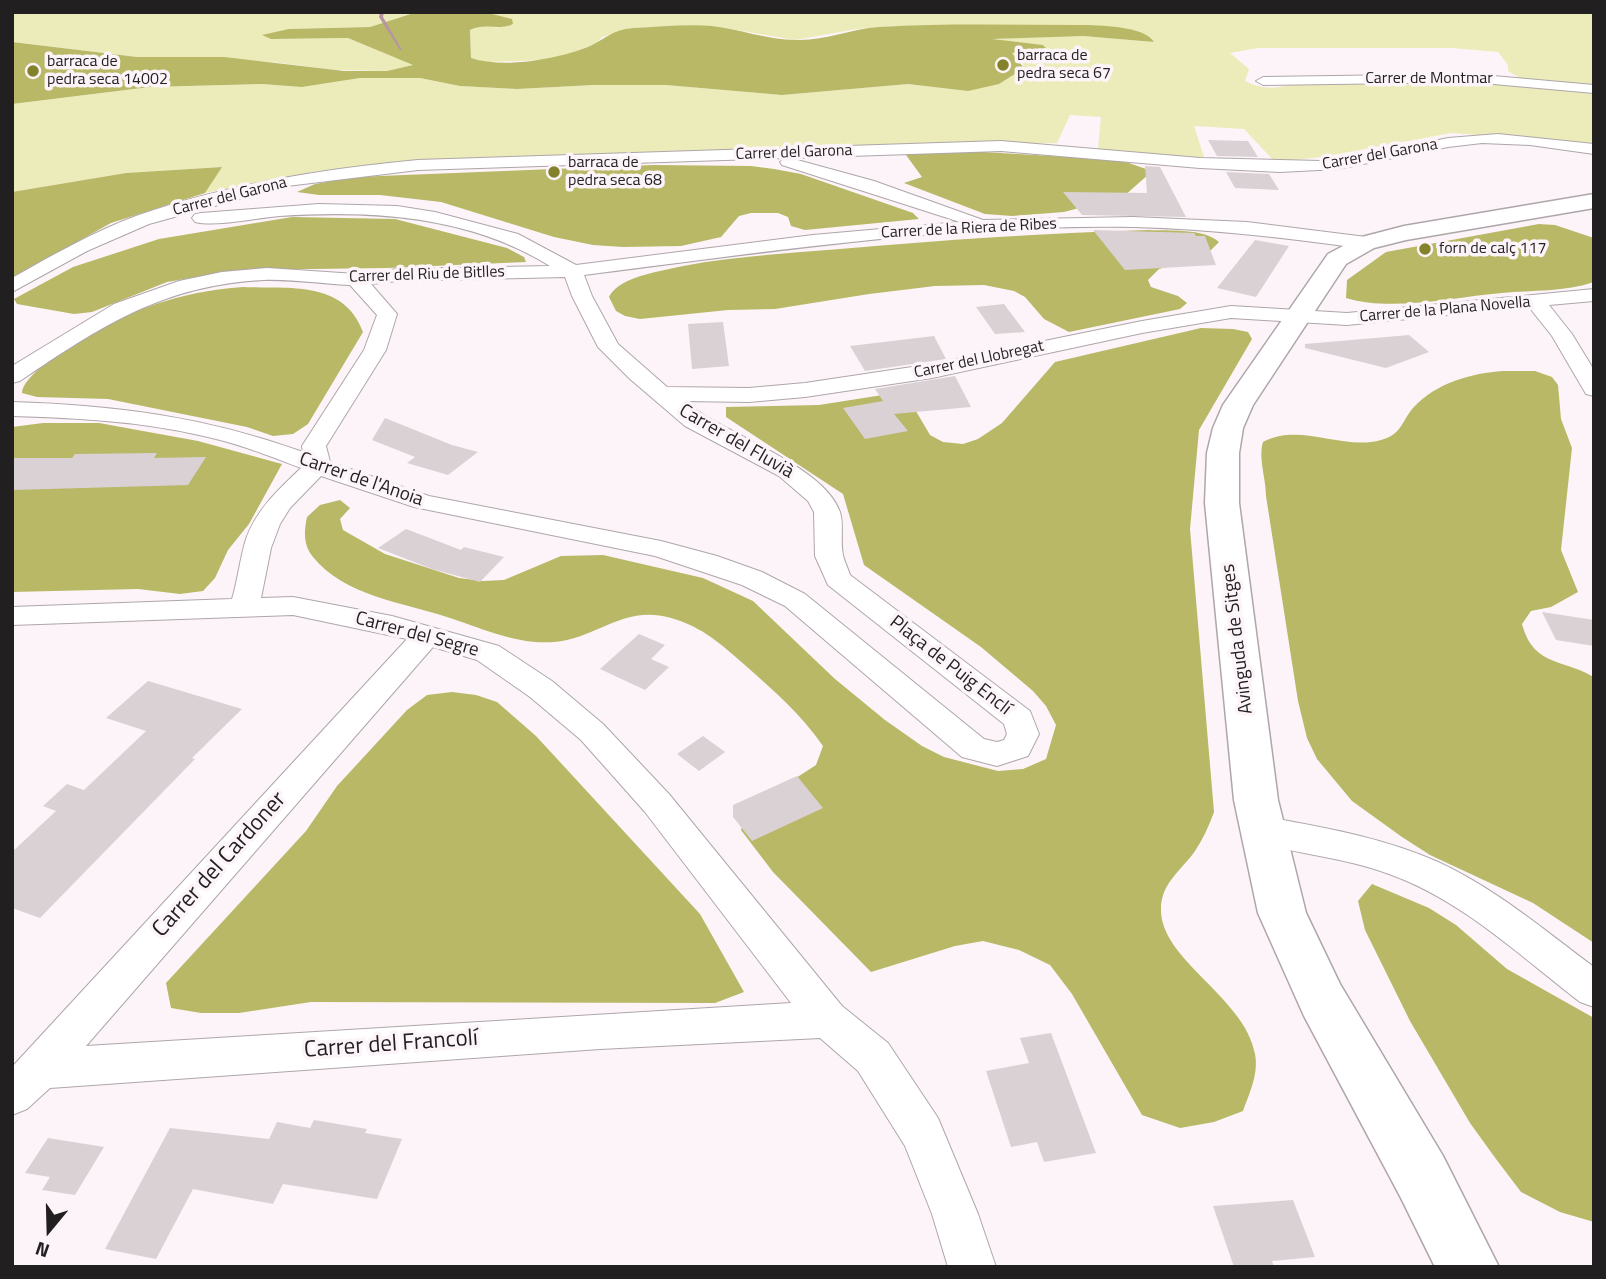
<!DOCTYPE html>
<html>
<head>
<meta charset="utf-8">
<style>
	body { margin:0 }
	#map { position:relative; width:1606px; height:1279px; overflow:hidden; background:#fcf4f8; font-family:"Titillium Web",sans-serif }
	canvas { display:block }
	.frame { position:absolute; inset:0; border:14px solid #221f21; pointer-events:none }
	.north { position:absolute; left:14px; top:1195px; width:70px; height:70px; -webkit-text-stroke:5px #fcf4f8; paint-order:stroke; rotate:199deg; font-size:19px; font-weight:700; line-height:28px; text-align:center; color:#221f21 }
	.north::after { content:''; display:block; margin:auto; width:24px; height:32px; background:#221f21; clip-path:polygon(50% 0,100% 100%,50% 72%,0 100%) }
</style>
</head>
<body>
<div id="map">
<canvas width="1606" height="1279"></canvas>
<div class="frame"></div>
<div class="north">N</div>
</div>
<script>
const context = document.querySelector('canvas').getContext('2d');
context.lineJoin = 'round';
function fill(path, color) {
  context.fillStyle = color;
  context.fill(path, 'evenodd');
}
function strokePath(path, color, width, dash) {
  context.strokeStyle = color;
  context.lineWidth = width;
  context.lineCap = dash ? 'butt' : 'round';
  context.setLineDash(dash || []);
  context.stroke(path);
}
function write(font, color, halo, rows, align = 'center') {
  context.font = font + ' "Titillium Web",sans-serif';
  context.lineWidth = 7;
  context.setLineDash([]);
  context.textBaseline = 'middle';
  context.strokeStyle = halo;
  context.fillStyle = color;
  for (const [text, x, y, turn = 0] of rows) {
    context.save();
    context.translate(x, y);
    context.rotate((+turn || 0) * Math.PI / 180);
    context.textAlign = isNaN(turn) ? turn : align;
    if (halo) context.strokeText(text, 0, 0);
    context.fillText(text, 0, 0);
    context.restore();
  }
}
fill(new Path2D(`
	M12,12h405l-47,15 -81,2 -18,10 77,-1 66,27 -27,6 -53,-1 -61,-8 -136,-5 -125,-15z
	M484,12h1110v74l-73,-7 -13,-8v-6l-10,-13 -46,-4h-194l-28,5 19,16 -4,12c15,8 33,9 48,2l187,-3 114,14v49l-143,-10 -129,24 -47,5 -31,-33 -50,-3 11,34 -107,-11 3,-32 -31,-2 -13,28 -622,18 -118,10 -112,22 16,-26 -95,6 -114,19v-88l138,-17 112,-3 40,3 58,-9h60l40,8 57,3 76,-4h73l116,10 126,-11 60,7 56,-26 -13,-12 35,-6 -3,-2 -54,-5 45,-4h49l71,6 -9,-7 -39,-9h-211l-38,3 -62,11 -82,-14h-19l-64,2 -28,9 -6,6 -31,13 -17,4 -64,2 -13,-4 -1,-28 11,-5 17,3 -3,-11z`), '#ebecb9');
fill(new Path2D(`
	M417,12h67l28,7 1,5c-14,7 -28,-2 -43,6l1,28c33,11 88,1 119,-12 17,-8 22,-16 43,-18 26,-1 54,-4 79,-2 28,3 55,14 84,14 28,1 55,-11 83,-13 67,-4 134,-2 201,-2 18,0 65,1 74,17l-71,-6 -91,3 51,6 3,3 -34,5 12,15 -25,16 -31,7 -60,-7 -126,11 -116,-10h-73l-76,4 -57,-3 -40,-8h-60l-58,9 -40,-3 -112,3 -138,17v-62l125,15h87l120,14h43l26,-6 -65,-27 -77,1 -9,-4 27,-6 81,-2z
	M949,150l171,10 29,10v4l-25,22 -60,16 -52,4 -27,-2 -81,-31 18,-6 -16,-22z
	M653,165l98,1 23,3 27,5 112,39 6,6 -114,11 -14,-4 -3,-9 -10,-4h-27l-12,3 -18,21 -40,9 -58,1 -30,-2 -39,-8 -113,-35 -61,-7h-61l-22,-3 18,-8 40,-7z
	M222,167l-17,26 -94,30 -99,55v-86l114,-19z
	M292,217l103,2 112,29 17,9 2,5 -139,6 -150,2 -70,12 -75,30 -18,2 -57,-10 -3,-5 59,-32 86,-28z
	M1539,224l16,1 39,13v44c-29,10 -61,8 -92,11 -48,4 -110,19 -156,5l1,-18 39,-28z
	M1149,230c20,1 54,-2 70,12l-14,14 -46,13 -11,11 3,7 27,9 9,7 -7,6 -111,23 -25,-13 -19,-22 -11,-6 -30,-6 -49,1 -66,8 -94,15 -47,1 -88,9 -15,-3 -9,-5 -7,-14c8,-16 34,-22 51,-26 58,-14 120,-17 180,-22 103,-9 205,-16 309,-19z
	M243,287c46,2 101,-7 120,45l-55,92 -15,10 -20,2 -26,-9 -139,-28 -71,-2 -15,-4c2,-28 103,-79 131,-88 29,-10 59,-16 90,-18z
	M1201,328l32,1 15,3 4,7 -53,91 -9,99 24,283c-5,14 -11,27 -19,39 -14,20 -34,32 -34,58 -1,51 84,88 94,145 4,20 -6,40 -12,57l-29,11 -34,6 -38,-13 -70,-121 -22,-29 -31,-15 -36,-9 -28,5 -84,26 -98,-100 -32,-42 7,-21 68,-44 7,-19c-22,-32 -48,-54 -77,-80 -24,-21 -43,-39 -75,-48 -47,-14 -73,20 -117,24 -37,3 -73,-14 -107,-25 -46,-15 -102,-21 -134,-60 -10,-12 -9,-26 -6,-40l13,-12 20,-5 10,8 -10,11 3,11 42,24 74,24 24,3 21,-1 57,-24 42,-1 100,23 50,23 82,78 50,41 37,26 22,11 54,14 25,-2 23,-10 10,-34 -10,-19 -13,-15 -52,-44 -117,-82 -21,-71 -117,-77v-10l93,-2 70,-11 24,12 17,29 13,7 20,2 15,-5 24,-16 53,-61z
	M1503,371h32l17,6 6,8 3,34 11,29 -11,102 17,42 -27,15 -20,4 -9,13c11,42 41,35 72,53v266l-61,-40 -103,-48 -28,-18 -50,-36 -35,-42 -10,-21 -9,-37 -32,-205c0,-18 -8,-38 -3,-54 38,-20 79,9 118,-2 22,-6 20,-19 33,-33 22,-24 58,-34 89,-36z
	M43,423h56l99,18 84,23 -33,60 -21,26 -13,28 -12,13 -23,3 -42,-5 -126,3v-165z
	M452,692l24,3 21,7 39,34 164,178 44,78 -29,11 -404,-1 -72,11h-38l-30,-5 -5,-25 140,-152 31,-45 70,-76 20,-15z
	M1372,884l57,24 27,17 51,44 87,49v204l-34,-10 -39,-20 -25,-33 -26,-36 -60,-102 -45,-91 -7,-29z`), '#b8b867');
fill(new Path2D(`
	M380,12h4l-1,5 19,33h-2l-21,-33z`), '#b694a6');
fill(new Path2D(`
	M1208,140l40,1 10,16 -41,-1z
	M1145,166l15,1 26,50 -104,-2 -19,-23 84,1z
	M1226,172l43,2 10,16 -44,-2z
	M1093,230l101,3 2,3h9l11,29 -91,5z
	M1255,240l34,6 -33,51 -39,-9z
	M1004,304l21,28 -30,2 -19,-27z
	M723,322l6,44 -37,3 -4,-45z
	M1409,335l20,17 -43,16 -81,-20v-4z
	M934,336l12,23 -81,12 -15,-25z
	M955,376l16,31 -77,7 14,17 -43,8 -22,-31 40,-7 -8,-12z
	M385,418l67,27 26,7 -30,23 -41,-12 8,-6 -43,-17z
	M157,453l-3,5 52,-1 -18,28 -176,5v-32h60l3,-4z
	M406,529l55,21 3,-3 40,10 -24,25 -48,-13 -54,-21z
	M1542,612l52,8v26l-38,-6z
	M639,634l26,11 -14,14 18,8 -24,23 -45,-21z
	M148,681l94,28 -50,49 3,1 -155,159 -28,-10v-56l44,-41 -13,-5 24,-22 17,6 62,-59 -40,-13z
	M703,736l22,16 -26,19 -22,-17z
	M797,776l26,32 -71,33 -19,-24v-12z
	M1051,1033l45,120 -52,9 -7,-20 -26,5 -25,-76 43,-8 -9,-25z
	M314,1120l53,9 -2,4 37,6 -25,60 -94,-15 -10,20 -80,-15 -37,70 -51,-10 65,-121 99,11 8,-17 33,6z
	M48,1138l56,9 -29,48 -33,-5 8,-13 -25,-4z
	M1293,1200l22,57 -43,4 2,6h-40l-21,-61z`), '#dad1d5');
const street = new Path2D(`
	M1471,74l123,11v8l-123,-11 -208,3 -7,-4 7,-4z
	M1498,134l96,10v10l-64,-9 -48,-2 -34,4 -110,22 -58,3 -80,-4 -199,-17 -211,7 84,23 109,39 150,-3 114,5 119,15 9,6 -9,6c-77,-11 -154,-20 -232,-22 -184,-3 -368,25 -550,48l8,21 26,48 49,43 82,1 56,-5 127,-19 210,-43 89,-15 116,7 247,-24v12l-45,4 23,29 22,36v26l-8,-2 -34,-58 -23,-29 -182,18 -116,-7 -89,15 -210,45 -127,19 -56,5 -65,-1c39,33 139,63 156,111 4,12 0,29 3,43 1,6 5,13 7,20l180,136 9,23 -11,22 -31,10 -35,-9 -177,-151 -43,-21 -87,-29 -241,-49 -93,-31 -31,32 -10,16 -9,24 -10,50 32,-1 99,19 107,30 53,35 51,43 66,70 173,212 46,37 50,75 40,96 18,53h-48l-16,-53 -27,-68 -47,-75 -38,-33 -220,11 -550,39 -23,21 -15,6v-48l395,-428 -114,-24 -281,10v-18l220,-8c6,-20 8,-41 14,-60 10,-29 33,-50 55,-71 -34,-13 -67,-26 -102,-33 -61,-14 -124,-17 -187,-19v-14c103,3 194,15 291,50l-1,-6 62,-96 13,-35 -27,-30c-28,-1 -57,-6 -86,-5 -101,5 -163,46 -244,101l-8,2v-17l102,-62 65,-23 43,-9 45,-4 89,6 42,-5 152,-3c-81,-50 -176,-56 -270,-50 -24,2 -63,11 -85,6l-3,-4 3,-4 6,-1 118,-9 78,2 38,6 83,22 58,31 237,-30 147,-13 -178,-57 -2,-3 6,-4 -368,12 -131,16 -138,38 -62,27 -75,41v-14c41,-23 81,-46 124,-62 91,-32 187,-47 282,-56l583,-19 199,17 120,3 37,-4 91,-19zM565,277l7,19 26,51 32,32 55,47 94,50 29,25 6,11 1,44 13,29 176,139 3,10 -3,6 -7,2 -13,-3 -179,-145 -43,-22 -45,-16 -56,-15 -232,-45 -99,-34 -4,-16 60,-96 11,-36 -26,-30 27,-3zM433,647l44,13 53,37 51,43 64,72 146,191 -705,43z
	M1261,816c60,11 121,21 177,46 57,26 106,68 156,105v40l-14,-5c-60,-46 -118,-102 -191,-128 -45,-17 -94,-20 -140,-34l-6,-10 6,-10z`);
const secondary = new Path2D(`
	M1594,194v14l-188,32 -32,8 -28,16 -93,141 -10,23 -4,25v50l39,297 28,113 34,71 103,172 56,111h-64l-34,-69 -97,-182 -46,-103 -24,-113 -29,-297 2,-50 6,-25 10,-23 105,-151 30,-16 46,-12z`);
strokePath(street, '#aea6aa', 2);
strokePath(secondary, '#aea6aa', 3);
fill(street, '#fff');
fill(secondary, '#fff');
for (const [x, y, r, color] of [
	[1003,65,7,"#83822b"],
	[33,71,7,"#83822b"],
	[554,172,7,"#83822b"],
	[1425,249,7,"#83822b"]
]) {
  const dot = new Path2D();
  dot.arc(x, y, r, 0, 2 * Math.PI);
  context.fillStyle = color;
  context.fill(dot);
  strokePath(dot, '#fcf4f8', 2.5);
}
write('16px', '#221f21', '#fcf4f8', [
	["barraca de",1017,56],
	["pedra seca 67",1017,74],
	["barraca de",47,62],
	["pedra seca 14002",47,80],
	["barraca de",568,163],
	["pedra seca 68",568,181],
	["forn de calç 117",1439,249]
], 'left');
write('16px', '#221f21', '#fcf4f8', [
	["Carrer de Montmar",1429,79],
	["Carrer del Garona",794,153,-2],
	["Carrer del Garona",1380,155,-10],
	["Carrer del Garona",230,197,-14],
	["Carrer de la Riera de Ribes",969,229,-3],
	["Carrer del Riu de Bitlles",427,275,-2],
	["Carrer de la Plana Novella",1445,310,-5],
	["Carrer del Llobregat",979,360,-12]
]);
write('19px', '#221f21', '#fcf4f8', [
	["Carrer del Fluvià",736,442,30],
	["Carrer de l'Anoia",361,480,19],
	["Carrer del Segre",417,635,15],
	["Avinguda de Sitges",1238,639,-97],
	["Plaça de Puig Enclí",950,666,38]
]);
write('23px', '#221f21', '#fcf4f8', [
	["Carrer del Cardoner",220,865,-48],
	["Carrer del Francolí",391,1045,-4]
]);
</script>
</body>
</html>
